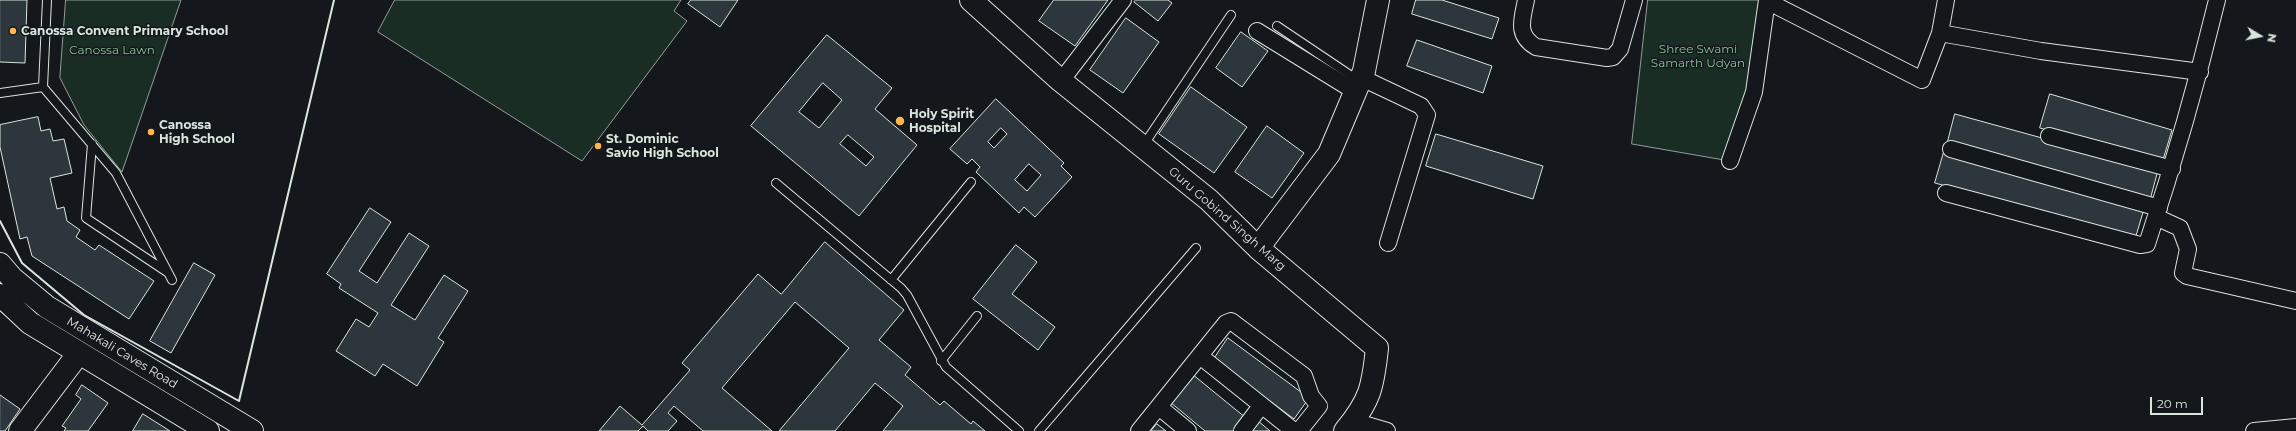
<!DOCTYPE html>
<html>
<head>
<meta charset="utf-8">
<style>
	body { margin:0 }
	#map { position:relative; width:2296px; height:431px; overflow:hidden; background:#14181c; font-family:Montserrat,sans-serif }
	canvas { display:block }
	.north { position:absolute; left:2240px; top:16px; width:40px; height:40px; -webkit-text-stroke:3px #14181c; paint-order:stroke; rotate:100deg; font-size:11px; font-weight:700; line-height:16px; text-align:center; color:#d8e6dc }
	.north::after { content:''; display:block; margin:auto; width:14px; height:18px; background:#d8e6dc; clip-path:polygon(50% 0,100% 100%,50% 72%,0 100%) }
	.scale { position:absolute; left:2150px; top:397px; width:53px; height:18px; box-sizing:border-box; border:2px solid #d8e6dc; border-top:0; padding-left:5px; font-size:12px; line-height:14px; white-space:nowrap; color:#d8e6dc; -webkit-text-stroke:3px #14181c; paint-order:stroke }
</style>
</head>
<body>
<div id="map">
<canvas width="2296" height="431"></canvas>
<div class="north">N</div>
<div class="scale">20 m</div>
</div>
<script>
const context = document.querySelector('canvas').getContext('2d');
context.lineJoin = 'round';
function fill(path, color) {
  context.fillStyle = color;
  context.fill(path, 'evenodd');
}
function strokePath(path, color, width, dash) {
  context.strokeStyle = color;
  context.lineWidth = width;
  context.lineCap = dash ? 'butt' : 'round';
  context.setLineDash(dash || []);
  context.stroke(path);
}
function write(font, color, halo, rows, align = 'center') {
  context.font = font + ' Montserrat,sans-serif';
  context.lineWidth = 3;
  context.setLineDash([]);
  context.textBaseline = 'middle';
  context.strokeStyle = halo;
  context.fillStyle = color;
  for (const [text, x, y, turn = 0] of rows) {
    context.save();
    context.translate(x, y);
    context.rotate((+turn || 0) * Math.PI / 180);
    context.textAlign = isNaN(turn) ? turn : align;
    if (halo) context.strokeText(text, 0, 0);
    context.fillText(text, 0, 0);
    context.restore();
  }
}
const green = new Path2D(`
	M66,0h115l-59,172 -38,-47 -24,-47z
	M395,0h286l-7,11 13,10 -105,140 -204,-129z
	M1648,0h116l-10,58 -24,103 -98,-17z`);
fill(green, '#1a2d24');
strokePath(green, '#939e99', 1);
const building = new Path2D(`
	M0,0h27l-2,63 -25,-1z
	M691,0h47l-18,27 -32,-23z
	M1054,0h54l-33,46 -36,-25z
	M1136,0h32l4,3 -14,18 -24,-19z
	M1416,0h26l57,18 -7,21 -80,-25z
	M1126,18l33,24 -36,51 -33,-23z
	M1241,32l27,19 -26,36 -26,-19z
	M827,35l65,53 -17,21 42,36 -58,71 -108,-90zM823,83l19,17 -23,28 -20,-16zM848,135l26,22 -8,9 -26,-22z
	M1417,40l75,26 -9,27 -76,-27z
	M1191,87l56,40 -33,46 -55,-39z
	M2050,94l122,36 -10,33 -122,-35z
	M996,99l68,64 -3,3 11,11 -37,40 -11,-10 -5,6 -43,-41 4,-5 -8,-8 -5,5 -17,-15zM1001,128l6,6 -13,14 -6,-6zM1029,164l12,11 -14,16 -12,-11z
	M1955,114l203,56 -8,30 -203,-55z
	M38,117l3,14 9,-2 3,12 11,-2 8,34 -22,5 7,31 7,-2 3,14 13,9 -4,7 19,13 4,-5 55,36 -25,38 -97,-63 -5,-19 -7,2 -20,-92v-22z
	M1267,126l37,27 -32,45 -37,-26z
	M1436,134l107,32 -10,33 -107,-33z
	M1944,152l200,57 -9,30 -200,-56z
	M370,208l21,14 -32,49 18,12 32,-50 20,13 -38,59 24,15 29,-45 24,16 -30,47 6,4 -27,44 -34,-22 -8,12 -39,-25 20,-32 13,8 9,-14 -39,-25 2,-4 -14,-10z
	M825,242l79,68 -25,30 32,27 -6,8 35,30 4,-4 27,23 2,-3 12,10h-102l20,-25 -28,-23 -40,48h-56l70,-83 -54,-46 -73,86 50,43h-69l-29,-25 -6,7 9,8 -9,10h-20l-5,-5 -5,5h-39l21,-25 22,19 48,-55 -8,-7 76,-89 23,20z
	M1016,245l21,17 -25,32 43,33 -17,23 -65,-51z
	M194,263l21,12 -44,78 -21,-12z
	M1228,338l81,60 -15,21 -80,-60z
	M1192,374l54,44 -10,13h-31l-35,-29z
	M82,385l26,18 -20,28h-24l2,-3 -4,-2 19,-27 -5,-4z
	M0,395l20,14 -15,22h-5z
	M143,414l27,17h-37z
	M1257,420l13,11h-21z
	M1157,424l9,7h-15z`);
fill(building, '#2c363c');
strokePath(building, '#d8e6dc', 1);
const lane = new Path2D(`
	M47,0l-4,87 73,86 56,107
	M1277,26l82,55
	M0,93l43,-6
	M92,144l-6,74 81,54
	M1143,146l88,-131
	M776,183l125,105 6,7 39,72 73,64
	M891,280l80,-98
	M941,361l36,-45
	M1039,431l157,-183`);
const street = new Path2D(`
	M1526,0c-4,20 -10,35 10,47l71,11 6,-1 7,-8 14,-49
	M1767,1l155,79 18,-47 6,-33
	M1257,31l99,61
	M1940,33l101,18 159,21
	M1362,78l59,28 6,9 -39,128
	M1061,81l62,-81
	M2049,136l123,33
	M1951,149l208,59
	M1730,161l24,-69 13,-92
	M1946,193l194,52 7,-1c27,-81 50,-161 70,-244
	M2156,217l24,11 8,21 -5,24 4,3 109,25
	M1200,356l94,75
	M1159,407l29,24
	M1353,421l34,10
	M1139,431l87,-108 5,-2 73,55 7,20 8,10 -20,25
	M1242,431l19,-25
	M2254,431l42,-4`);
const secondary = new Path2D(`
	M971,0l90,81 148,119 49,48 119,100c-4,39 -7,53 -32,83
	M1258,248l71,-94 35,-83 14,-71
	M0,264l12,14 35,29 205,124
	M0,295l30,28 178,108
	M20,431l59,-78`);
strokePath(lane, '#d8e6dc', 10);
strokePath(street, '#d8e6dc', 18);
strokePath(secondary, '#d8e6dc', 24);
strokePath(lane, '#14181c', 8);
strokePath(street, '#14181c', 16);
strokePath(secondary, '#14181c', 22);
strokePath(new Path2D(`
	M0,221l22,42 62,52 155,86 95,-401`), '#d8e6dc', 2);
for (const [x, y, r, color] of [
	[13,31,4,"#ffb74d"],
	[900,121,5,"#ffb74d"],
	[151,132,4,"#ffb74d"],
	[598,146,4,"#ffb74d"]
]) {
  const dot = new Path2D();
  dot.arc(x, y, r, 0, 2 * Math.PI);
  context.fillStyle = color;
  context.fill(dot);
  strokePath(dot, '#14181c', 1.5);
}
write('bold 12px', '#d8e6dc', '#14181c', [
	["Canossa Convent Primary School",21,31],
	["Holy Spirit",909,114],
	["Hospital",909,128],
	["Canossa",159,125],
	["High School",159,139],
	["St. Dominic",606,139],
	["Savio High School",606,153]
], 'left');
write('12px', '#8ac095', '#14181c', [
	["Shree Swami",1698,49],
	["Samarth Udyan",1698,63],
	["Canossa Lawn",112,50]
]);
write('12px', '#d8e6dc', '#14181c', [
	["Guru Gobind Singh Marg",1227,219,41],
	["Mahakali Caves Road",122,353,31]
]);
</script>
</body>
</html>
